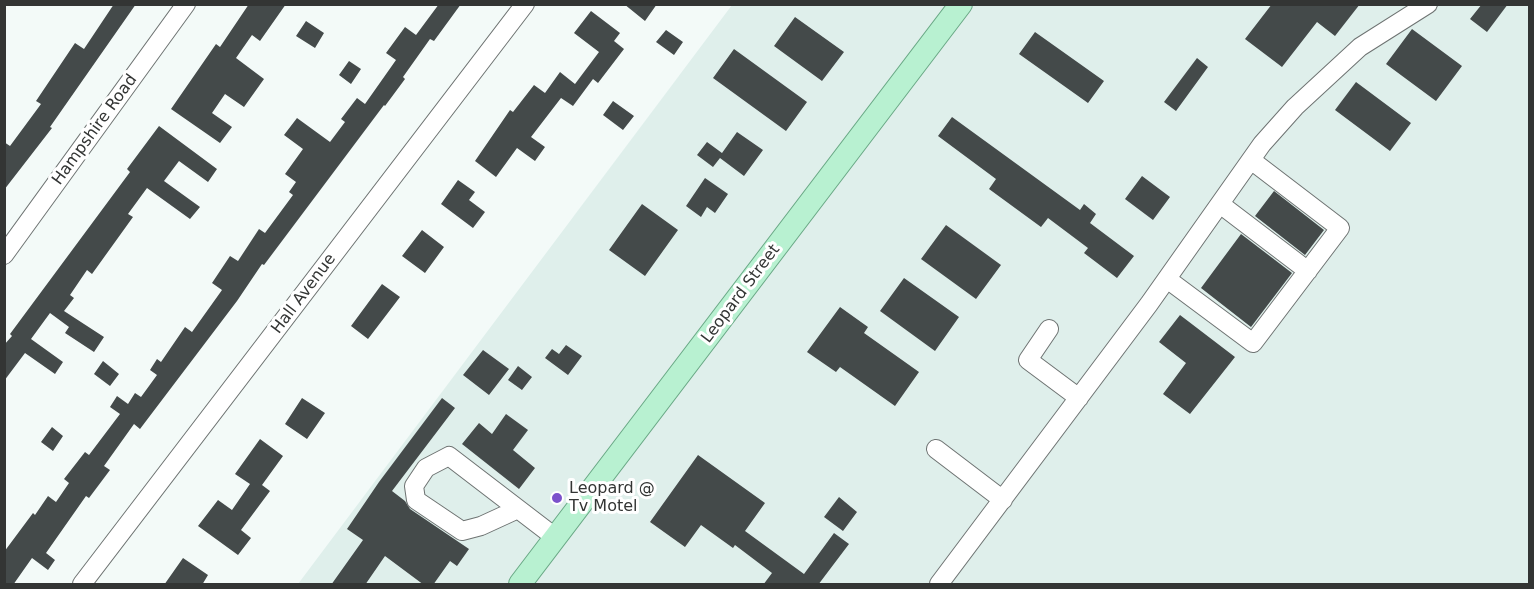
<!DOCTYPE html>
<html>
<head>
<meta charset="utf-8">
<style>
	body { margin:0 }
	#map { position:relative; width:1534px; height:589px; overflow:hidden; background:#f3faf8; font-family:"DejaVu Sans",sans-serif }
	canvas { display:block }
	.frame { position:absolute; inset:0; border:6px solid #333534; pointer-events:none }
</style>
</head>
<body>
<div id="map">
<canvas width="1534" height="589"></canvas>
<div class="frame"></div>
</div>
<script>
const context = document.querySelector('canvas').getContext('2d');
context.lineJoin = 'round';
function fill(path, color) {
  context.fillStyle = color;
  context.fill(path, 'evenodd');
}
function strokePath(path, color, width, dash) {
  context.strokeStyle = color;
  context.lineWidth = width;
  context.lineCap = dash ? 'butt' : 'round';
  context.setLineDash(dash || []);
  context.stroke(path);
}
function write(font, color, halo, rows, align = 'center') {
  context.font = font + ' "DejaVu Sans",sans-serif';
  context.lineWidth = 6;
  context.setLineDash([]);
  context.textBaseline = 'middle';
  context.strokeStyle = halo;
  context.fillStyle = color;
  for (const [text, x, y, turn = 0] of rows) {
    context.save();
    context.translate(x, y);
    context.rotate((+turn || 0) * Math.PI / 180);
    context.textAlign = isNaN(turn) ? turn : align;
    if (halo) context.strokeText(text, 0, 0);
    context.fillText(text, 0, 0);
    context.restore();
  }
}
fill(new Path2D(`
	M732,5h797v579h-1231z`), '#dfefeb');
fill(new Path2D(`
	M114,4h22l-86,123 2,1 -48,62v-48l6,4 31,-42 -5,-3 39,-58 9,6z
	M249,4h37l-26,37 -8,-6 -16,23 28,21 -20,28 -19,-13 -13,19 20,14 -12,16 -49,-34 45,-65 4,3z
	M439,4h22l-27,37 -4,-2 -27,38 2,2 -20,27 -1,-1 -120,160 -2,-1 -25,37 -97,128 -6,-5 -30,42 6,4 -21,28 -3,-2 -40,57 9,7 -7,10 -16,-12 -19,27h-5l-4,-3v-30l29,-39 2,2 13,-19 8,6 13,-19 -5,-4 21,-27 4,3 31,-41 -10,-7 7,-11 11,8 7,-11 6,4 16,-22 -7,-5 7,-11 4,3 24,-35 7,5 30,-42 -10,-7 18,-27 8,5 21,-32 6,4 28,-38 -4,-3 7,-10 -11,-8 18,-25 -19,-14 13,-17 33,24 15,-20 -4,-3 16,-21 8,6 31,-44 -10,-7 19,-26 11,8z
	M624,4h33l-12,17z
	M1272,4h88l-25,32 -18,-14 -35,45 -37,-28z
	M1482,4h26l-21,28 -17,-13z
	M591,11l29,22 -6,8 10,8 -26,34 -5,-4 -20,27 -12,-8 -30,39 14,10 -10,14 -18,-13 -21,29 -21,-16 35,-51 3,2 21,-27 11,8 15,-21 15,12 24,-32 -25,-19z
	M795,17l49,35 -22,29 -48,-35z
	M306,21l18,12 -9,15 -19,-12z
	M1412,29l50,37 -26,35 -50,-37z
	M666,30l17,12 -9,13 -18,-13z
	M1035,32l69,49 -16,22 -69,-49z
	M734,49l73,53 -21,29 -73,-53z
	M1197,58l11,9 -32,44 -12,-9z
	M349,61l12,8 -10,15 -12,-9z
	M1356,82l55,41 -21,28 -55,-41z
	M613,101l21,15 -11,14 -20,-15z
	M952,117l128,93 4,-6 12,10 -6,9 44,33 -17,22 -33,-25 4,-5 -40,-30 -7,9 -52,-38 7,-10 -58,-43z
	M159,126l58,43 -9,13 -29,-21 -15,20 36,26 -10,12 -43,-31 -19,26 5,3 -41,57 -5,-4 -17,25 4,3 -10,13 40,26 -10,15 -29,-19 4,-6 -19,-14 -19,26 32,23 -8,12 -30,-21 -21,28v-36l8,-9 -2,-2 120,-162 -3,-3z
	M737,132l26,18 -19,26 -24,-18 -7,9 -16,-12 10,-13 15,11z
	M1142,176l28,21 -17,23 -28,-21z
	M705,178l23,16 -13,19 -8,-6 -6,10 -15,-11z
	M458,180l17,12 -6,8 16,12 -12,16 -32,-24z
	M1274,191l50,39 -19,25 -50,-39z
	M642,204l36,26 -33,46 -36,-26z
	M946,225l55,40 -25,34 -55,-40z
	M422,230l22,17 -19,26 -23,-17z
	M1241,234l51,39 -41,54 -50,-39z
	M904,278l55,39 -24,34 -55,-40z
	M382,284l18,13 -32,42 -17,-13z
	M840,307l28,20 -4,6 55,39 -24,34 -55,-39 -4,5 -29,-20z
	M1180,315l55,42 -45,57 -27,-20 23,-31 -27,-21z
	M566,345l16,11 -14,19 -23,-17 7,-9 7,5z
	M483,350l26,19 -20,26 -26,-20z
	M103,361l16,13 -9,12 -16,-12z
	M518,366l14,11 -10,13 -14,-10z
	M302,398l23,15 -18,26 -22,-15z
	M442,398l13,10 -63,83 13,10 5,8 59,40 -12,17 -7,-5 -17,24h-9l-39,-29 -20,29h-34l32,-45 -16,-11 32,-47z
	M506,414l22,16 -15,20 22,18 -16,21 -57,-45 17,-21 13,11z
	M52,427l11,9 -10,15 -12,-9z
	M260,439l23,17 -21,29 8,6 -29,39 10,8 -13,17 -40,-29 20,-26 14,10 18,-26 -15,-10z
	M698,455l67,48 -20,28 59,43 30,-41 15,11 -31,41h-55l9,-12 -37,-28 -2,3 -32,-23 -16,22 -35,-25z
	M839,497l18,15 -14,19 -19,-14z
	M183,558l25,17 -6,10h-38z`), '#444a4a');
const minor = new Path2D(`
	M1220,204l88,67
	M4,255l182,-251
	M1167,279l86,64 87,-115 -89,-68
	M1049,329l-21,31 51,38
	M936,449l67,51
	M518,509l-37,17 -19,5 -46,-31 -2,-14 12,-18 23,-12 107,82
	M82,584l443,-580
	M939,584l210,-280 113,-160 33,-37 65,-60 68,-43`);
const major = new Path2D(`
	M520,584l441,-580`);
strokePath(minor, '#6e7372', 20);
strokePath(major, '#6aa986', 24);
strokePath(minor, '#fff', 18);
strokePath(major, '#b8f1d1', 22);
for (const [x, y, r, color] of [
	[557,498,6,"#7c52cb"]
]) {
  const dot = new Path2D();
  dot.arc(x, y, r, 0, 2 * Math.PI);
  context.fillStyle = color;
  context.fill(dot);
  strokePath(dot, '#fff', 2);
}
write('16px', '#333534', '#fff', [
	["Hampshire Road",95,130,-54],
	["Hall Avenue",304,294,-53],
	["Leopard Street",741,294,-53]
]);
write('16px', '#333534', '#fff', [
	["Leopard @",569,489],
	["Tv Motel",569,507]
], 'left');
</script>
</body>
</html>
